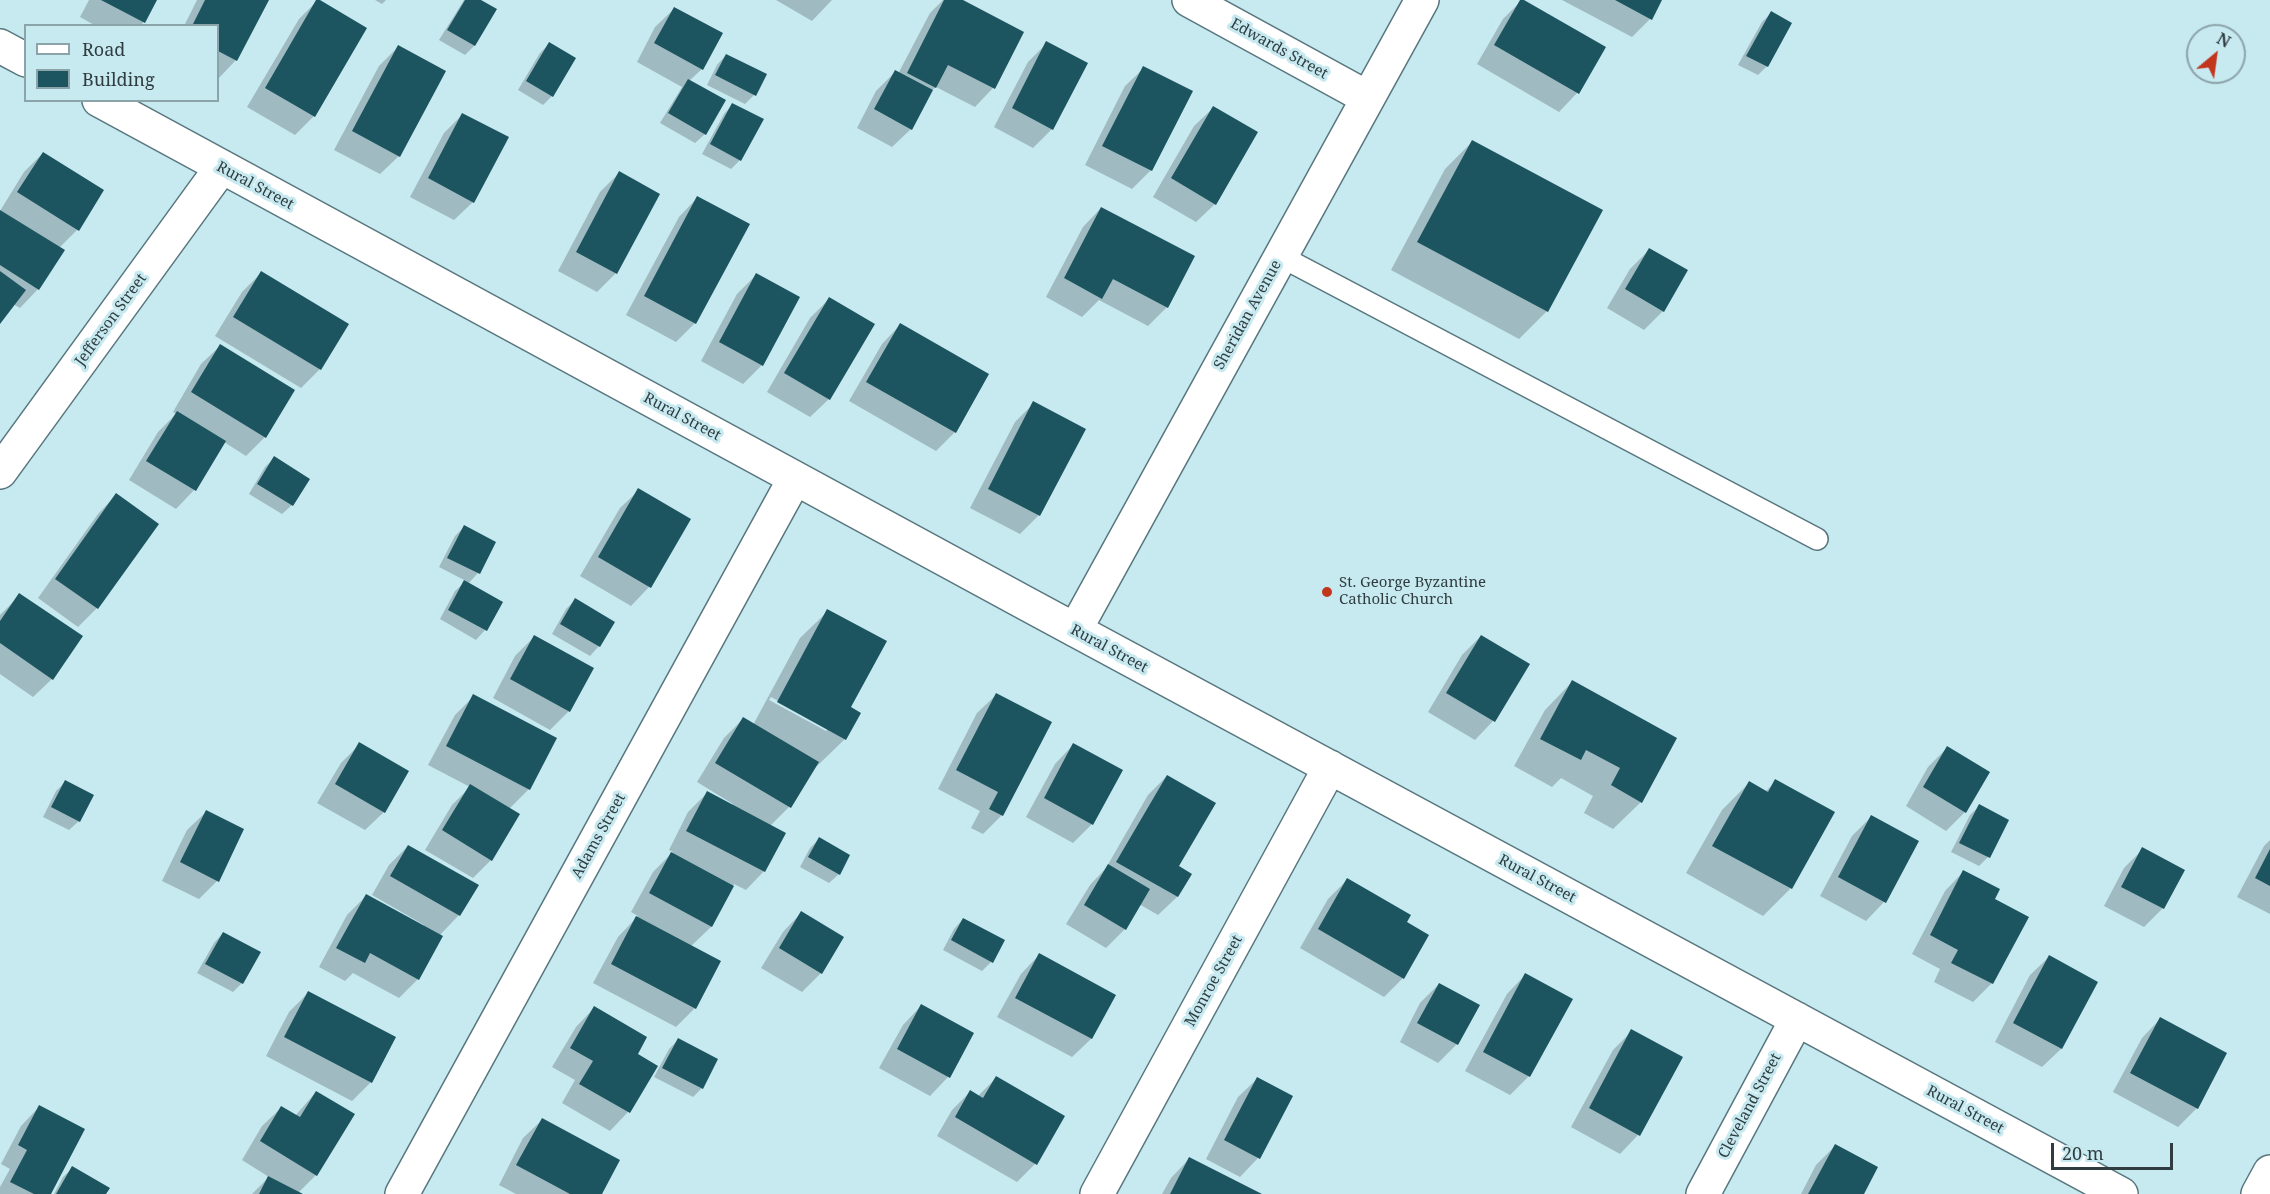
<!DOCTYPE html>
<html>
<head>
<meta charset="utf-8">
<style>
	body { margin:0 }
	#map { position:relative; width:2270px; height:1194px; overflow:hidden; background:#c7e9f0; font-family:"Noto Serif",serif }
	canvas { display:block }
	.legend { position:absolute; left:24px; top:24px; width:195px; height:78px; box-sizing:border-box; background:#c7e9f0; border:2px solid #8ba4aa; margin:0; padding:8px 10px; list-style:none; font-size:18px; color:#303d40 }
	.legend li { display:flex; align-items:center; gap:12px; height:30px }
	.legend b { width:30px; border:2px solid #8ba4aa }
	.north { position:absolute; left:2186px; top:24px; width:60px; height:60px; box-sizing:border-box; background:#c7e9f0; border:2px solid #8ba4aa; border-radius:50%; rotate:29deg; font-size:16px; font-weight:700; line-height:24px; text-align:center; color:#303d40 }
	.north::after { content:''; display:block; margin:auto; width:21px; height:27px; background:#c2361e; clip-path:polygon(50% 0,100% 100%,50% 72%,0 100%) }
	.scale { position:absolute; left:2051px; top:1143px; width:122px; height:27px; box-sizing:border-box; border:3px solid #303d40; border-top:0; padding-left:8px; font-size:18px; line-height:21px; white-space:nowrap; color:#303d40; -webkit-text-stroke:4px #c7e9f0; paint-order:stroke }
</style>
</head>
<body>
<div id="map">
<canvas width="2270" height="1194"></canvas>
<ul class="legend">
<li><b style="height:8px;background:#fff"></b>Road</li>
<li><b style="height:16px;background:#1c555f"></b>Building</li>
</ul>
<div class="north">N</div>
<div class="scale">20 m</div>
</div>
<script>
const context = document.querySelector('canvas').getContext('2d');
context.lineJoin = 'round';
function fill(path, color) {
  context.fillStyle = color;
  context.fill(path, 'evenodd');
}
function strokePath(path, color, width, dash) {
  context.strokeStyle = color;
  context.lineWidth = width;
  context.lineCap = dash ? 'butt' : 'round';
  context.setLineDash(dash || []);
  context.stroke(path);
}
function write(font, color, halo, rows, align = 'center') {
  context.font = font + ' "Noto Serif",serif';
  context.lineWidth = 6;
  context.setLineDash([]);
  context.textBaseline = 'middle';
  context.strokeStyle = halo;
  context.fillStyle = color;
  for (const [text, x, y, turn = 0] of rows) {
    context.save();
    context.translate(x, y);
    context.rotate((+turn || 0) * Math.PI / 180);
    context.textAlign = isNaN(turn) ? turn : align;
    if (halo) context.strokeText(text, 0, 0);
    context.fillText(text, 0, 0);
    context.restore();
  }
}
fill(new Path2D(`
	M89,0h67l-15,26h-45l-16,-9z
	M197,0h71l-32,60 -18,19v-53h-34z
	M318,0l47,28 -51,88 -19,19 -48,-28 52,-88z
	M375,0h11l-4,4z
	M464,0h14l17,10 -21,36 -9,9 -26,-15z
	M776,0h56l-20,21z
	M943,0h17l33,88 -18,19 -39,-20 -5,4 -20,38 -19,18 -35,-19 19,-37 19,-19 3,2 32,-61z
	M1522,0l82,48 -27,45 -18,19 -82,-48 26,-45z
	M1562,0h99l-11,19 -18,18z
	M674,9l28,60 -13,12 16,53 -10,9 -35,-20 22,-36 -45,-25 18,-35z
	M1771,13l-4,53 -9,9 -20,-10 24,-43z
	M1047,43l5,86 -19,19 -39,-21 34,-65z
	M549,44l3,52 -9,9 -25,-15 22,-37z
	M398,47l1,109 -19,18 -46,-24 45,-84z
	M726,55l39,20 -11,20 -9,9 -38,-19 10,-20z
	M1144,68l7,102 -19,19 -47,-24 40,-79z
	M733,104l7,56 -9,9 -29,-15 22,-40z
	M1213,108l2,96 -19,18 -43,-25 41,-71z
	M463,114l10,88 -19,18 -44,-23 34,-64z
	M1472,142l129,69 -54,100 -28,28 -128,-69 54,-101z
	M43,153l34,77 -18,18 -21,41 -18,19 -7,-4 -13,18v-111l24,-39z
	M619,173l-3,100 -19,19 -39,-21 42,-79z
	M697,198l-2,125 -19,19 -50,-27 53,-98z
	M1101,208l66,99 -19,19 -49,-26 -17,17 -36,-20 37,-70z
	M1649,250l14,61 -19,19 -37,-22 23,-39z
	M261,273l59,96 -19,19 -86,-52 27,-44z
	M756,275l6,90 -19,19 -42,-23 36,-67z
	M829,299v100l-19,18 -43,-25 43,-74z
	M900,325l87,49 -32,58 -19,19 -87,-50 33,-57z
	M220,346l45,91 -19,19 -22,-14 -30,48 -18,19 -47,-29 29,-48 18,-18 -3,-2 28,-48z
	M1034,403l5,112 -19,19 -50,-26 45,-86z
	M274,458l34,21 -16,26 -10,9 -33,-20 16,-27z
	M639,490l10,97 -18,19 -51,-30 40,-68z
	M116,495l-19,113 -19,19 -40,-29 60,-84z
	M464,527l30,16 -16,30 -10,11 33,18 -16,28 -9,10 -36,-21 15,-28 11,-10 -27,-14 16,-31z
	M20,595l32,84 -19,18 -33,-23v-59z
	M575,600l24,46 -9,10 -38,-22 14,-25z
	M828,611l17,128 -28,27 -2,-1 -26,42 -19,19 -6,45 -18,19 -12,-6 -23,43 -21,20 5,61 -19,19 -83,-44 25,-46 20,-21 -7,-4 22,-40 20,-20 -4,-2 19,-38 19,-19 25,13 1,-2 -36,-22 27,-44 19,-19 10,6 47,-87zM771,697l58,31 -3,3 -57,-31z
	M1481,636l12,85 -18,19 -47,-28 34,-57z
	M534,637l35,74 -19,19 -57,-32 22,-42z
	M1572,682l69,120 -28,27 -29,-16 9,-17 -32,-18 -9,9 -38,-21 31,-56z
	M996,695l6,120 -19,19 -12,-6 9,-17 -42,-22 39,-76z
	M474,696l55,93 -20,20 -18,51 -18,18 -48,-28 27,-45 18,-18 -42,-22 27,-50z
	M360,744l24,68 -19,18 -48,-27 24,-40z
	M1073,745l19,79 -19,19 -47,-26 29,-53z
	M1947,748l18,64 -19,19 -40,-25 22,-39z
	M1167,776l10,91 13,8 -13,22 -19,18 -19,-11 -14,25 -19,19 -40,-24 24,-39 16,-17 42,-73z
	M1776,781l57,31 -43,77 -27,27 -77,-43 36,-63 27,-27 16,9z
	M65,782l14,39 -10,9 -26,-13 13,-26z
	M1979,806l9,51 -9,9 -28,-14 19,-37z
	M206,812l11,69 -18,18 -37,-18 25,-51z
	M1871,817l13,85 -18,19 -46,-25 32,-60z
	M819,839l20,35 -10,9 -29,-16 10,-19z
	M2270,840v74l-33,-17 27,-51z
	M408,846l51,69 -20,21 2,1 -23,42 -19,19 -46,-25 -8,8 -26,-14 28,-52 19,-19 56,31 2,-2 -52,-30 17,-30z
	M2143,849l20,59 -19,19 -40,-21 20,-38z
	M1963,872l30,28 -1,83 -19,19 -39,-20 6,-13 -28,-15 33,-63z
	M1347,880l58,43 -2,55 -19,19 -84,-49 28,-49z
	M801,913l20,60 -19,19 -41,-24 22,-36z
	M963,919l28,43 -9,9 -39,-21 11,-21z
	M223,933l19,50 -9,9 -36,-19 17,-30z
	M1039,955l75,41 -23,43 -19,18 -75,-40 24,-43z
	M2049,957l47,25 -35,67 -19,18 -47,-25 35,-67z
	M1525,975l4,101 -19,19 -45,-24 42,-77z
	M1439,984l18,60 -19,19 -38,-21 20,-39z
	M308,993l63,89 -19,19 -86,-45 23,-44z
	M921,1006l27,71 -18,19 -51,-28 24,-43z
	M594,1008l42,47 20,11 -28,46 -18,19 -48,-28 13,-23 -23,-13 24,-40z
	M2160,1019l65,35 -28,54 -19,19 -65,-35 29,-54z
	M1632,1031l49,27 -43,77 -18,19 -49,-27 42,-77z
	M678,1040l24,48 -9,9 -39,-20 15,-28z
	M996,1078l39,86 -18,18 -80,-46 15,-26 18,-18 8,4z
	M1257,1079l34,18 -33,61 -18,19 -34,-18 32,-62z
	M316,1092v83l-18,18 2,1h-48l17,-17 -27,-17 20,-34 19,-18 14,8z
	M39,1107l10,87h-49v-7l10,-18 -9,-5 20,-38z
	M542,1120l58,74h-84l-17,-9 24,-47z
	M1835,1146l27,48h-61l15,-29z
	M1189,1159l70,35h-97l9,-16z
	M73,1168l32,26h-51l9,-17z`), '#0003');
fill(new Path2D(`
	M101,0h56l-12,23z
	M205,0h64l-32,61 -19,-10v-25h-26z
	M316,0h4l47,28 -52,89 -50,-29z
	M465,0h16l16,9 -22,37 -28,-16z
	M944,0h19l61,32 -29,57 -47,-24 -12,23 -29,-15z
	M1520,0h4l82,47 -27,47 -85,-49z
	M1615,0h47l-10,20z
	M674,7l49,26 -20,37 -49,-27z
	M1771,11l21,12 -24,44 -22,-11z
	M1046,41l42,22 -35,67 -41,-22z
	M549,42l27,16 -23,39 -27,-16z
	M398,45l48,26 -46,86 -48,-26z
	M726,54l41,20 -11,22 -41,-21z
	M1143,66l50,25 -41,80 -50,-25z
	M895,70l38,20 -21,40 -38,-21z
	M688,79l38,21 -20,35 -38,-22z
	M732,103l32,16 -23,42 -31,-17z
	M1213,106l45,26 -42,73 -45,-27z
	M462,113l47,24 -35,66 -46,-25z
	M1472,140l131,70 -55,102 -131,-70z
	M43,152l61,38 -25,41 -62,-39z
	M619,171l41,23 -43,80 -41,-22z
	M697,196l53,28 -54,100 -52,-28z
	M1101,207l94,49 -27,52 -55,-29 -11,20 -38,-21z
	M0,210l65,40 -26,40 -39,-25z
	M1649,248l39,22 -24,42 -39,-23z
	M0,271l26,19 -26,34z
	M261,271l88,53 -28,46 -88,-53z
	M756,273l44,24 -37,69 -44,-24z
	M829,297l46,27 -45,76 -46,-27z
	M900,323l89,51 -33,59 -90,-51z
	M220,344l75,46 -29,48 -75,-46z
	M1033,401l53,28 -46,87 -52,-27z
	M177,411l49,30 -30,50 -50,-30z
	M274,456l36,23 -17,27 -36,-22z
	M638,488l53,31 -40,69 -53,-31z
	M116,493l43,31 -61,85 -43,-30z
	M464,525l32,17 -16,32 -33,-16z
	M464,580l39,22 -16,29 -39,-21z
	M19,593l64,43 -30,44 -53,-37v-22z
	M575,598l40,24 -15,25 -40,-23z
	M827,609l60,32 -36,66 10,6 -15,27 -69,-38z
	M534,635l60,33 -24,44 -60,-33z
	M1481,635l49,29 -35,58 -49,-29z
	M1572,680l105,58 -35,65 -31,-18 9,-17 -34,-18 -5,10 -41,-21z
	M996,693l56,29 -49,94 -14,-7 9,-17 -42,-22z
	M473,694l84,44 -27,52 -84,-44z
	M743,717l76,45 -28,46 -76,-45z
	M359,742l50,29 -24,42 -50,-29z
	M1073,743l50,27 -30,55 -49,-27z
	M1947,746l43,26 -24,41 -43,-26z
	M1167,775l49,28 -37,63 13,8 -14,23 -62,-35z
	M1775,779l60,33 -43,77 -80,-43 37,-65 19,11z
	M65,780l29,15 -14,27 -29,-15z
	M470,784l50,30 -28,47 -50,-31z
	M707,791l79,42 -21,39 -79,-41z
	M1979,804l30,16 -19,38 -31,-15z
	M206,810l38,19 -25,53 -39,-20z
	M1871,815l48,26 -33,62 -48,-26z
	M819,837l31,18 -10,20 -32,-18z
	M408,845l71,40 -19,31 -70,-40z
	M2142,847l43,23 -21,39 -43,-22z
	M2270,849v37l-15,-8z
	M671,852l63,34 -22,41 -63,-34z
	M1108,864l42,25 -24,41 -42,-25z
	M1963,870l37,19 -5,10 34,18 -36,67 -42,-21 7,-13 -28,-15z
	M1347,878l64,37 -4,7 22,13 -25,44 -86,-50z
	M366,894l77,42 -24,44 -49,-27 -5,10 -29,-15z
	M801,911l43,26 -22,37 -43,-26z
	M636,916l85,45 -25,48 -85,-45z
	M963,918l42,22 -12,23 -42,-23z
	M223,932l38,20 -18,32 -38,-20z
	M1039,953l77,42 -24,44 -77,-41z
	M2049,955l49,27 -36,67 -49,-26z
	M1525,973l48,26 -43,78 -47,-25z
	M1439,983l41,22 -22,40 -41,-22z
	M308,991l88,46 -24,46 -88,-46z
	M921,1004l53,29 -24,45 -53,-29z
	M594,1006l53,31 -9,17 20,12 -28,47 -51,-29 14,-23 -23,-13z
	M2160,1017l67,36 -29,56 -68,-36z
	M1631,1029l52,28 -43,79 -51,-28z
	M678,1038l40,21 -15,30 -41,-21z
	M996,1076l69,40 -28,49 -82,-48 15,-27 13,8z
	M1257,1077l36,19 -33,63 -36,-19z
	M316,1091l39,23 -38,62 -57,-35 21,-35 19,11z
	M39,1105l46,24 -34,65h-17l-24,-12 17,-32 -9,-5z
	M542,1118l78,42 -18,34h-32l-54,-29z
	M1835,1144l43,23 -14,27h-56z
	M1189,1157l73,37h-92z
	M72,1166l38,22 -4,6h-50z
	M268,1176l35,18h-44z`), '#1c555f');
const lane = new Path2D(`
	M1280,256l537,283`);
const street = new Path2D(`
	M1189,0l179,98
	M0,46l26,14
	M99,100l928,504 1094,590
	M0,472l221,-304
	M1075,630l347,-630
	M402,1194l393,-716
	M1097,1194l233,-427
	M1703,1194l94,-175
	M2258,1194l12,-22`);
strokePath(lane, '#58767d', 24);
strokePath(street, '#58767d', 36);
strokePath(lane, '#fff', 21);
strokePath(street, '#fff', 33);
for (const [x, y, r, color] of [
	[1327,592,6,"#c2361e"]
]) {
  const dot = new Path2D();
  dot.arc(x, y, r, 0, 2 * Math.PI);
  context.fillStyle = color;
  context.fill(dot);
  strokePath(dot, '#c7e9f0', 2);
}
write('15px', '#303d40', '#c7e9f0', [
	["Edwards Street",1279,49,29],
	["Rural Street",255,186,28],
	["Sheridan Avenue",1248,315,-61],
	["Jefferson Street",111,320,-54],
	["Rural Street",682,417,28],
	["Rural Street",1109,649,28],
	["Adams Street",599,836,-61],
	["Rural Street",1537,879,28],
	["Monroe Street",1214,981,-61],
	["Cleveland Street",1750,1106,-62],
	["Rural Street",1965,1110,28]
]);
write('15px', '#303d40', '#c7e9f0', [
	["St. George Byzantine",1339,583],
	["Catholic Church",1339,600]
], 'left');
</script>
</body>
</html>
